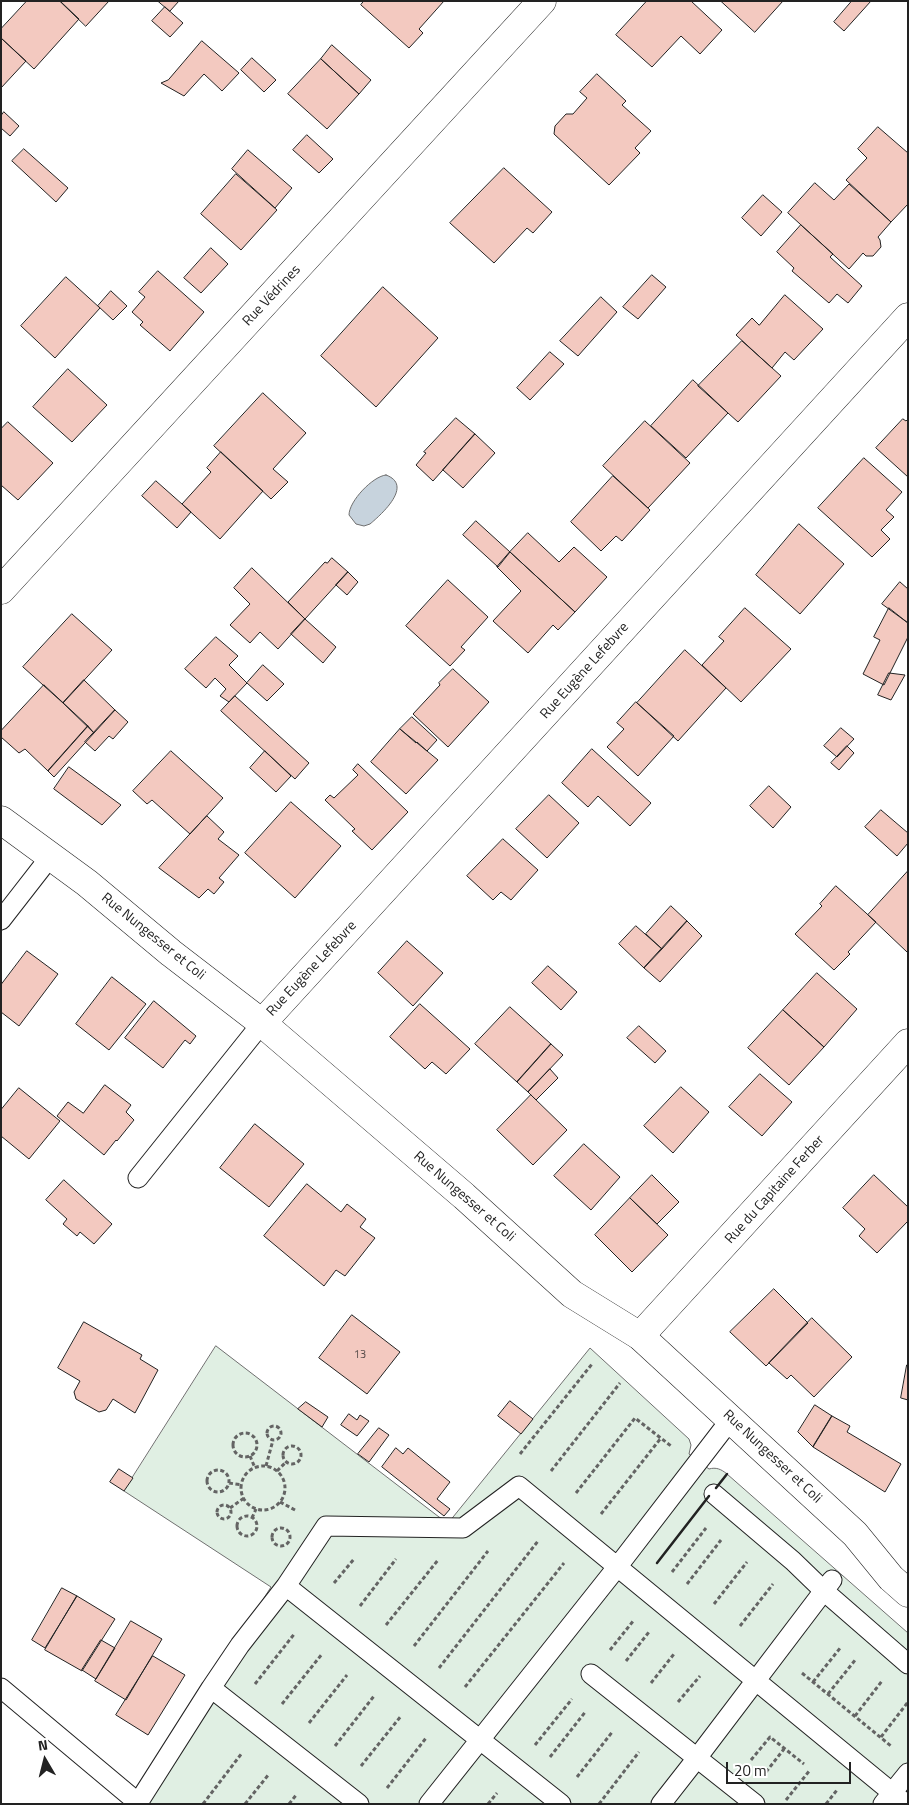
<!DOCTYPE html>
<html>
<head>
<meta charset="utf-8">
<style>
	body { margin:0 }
	#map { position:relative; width:909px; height:1805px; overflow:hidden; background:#fff; font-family:"Titillium Web",sans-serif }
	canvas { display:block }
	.frame { position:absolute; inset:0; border:2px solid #222; pointer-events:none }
	.north { position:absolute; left:20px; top:1735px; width:50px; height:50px; -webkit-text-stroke:4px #fff; paint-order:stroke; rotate:352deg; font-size:14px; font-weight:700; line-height:20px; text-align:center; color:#222 }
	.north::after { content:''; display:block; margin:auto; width:18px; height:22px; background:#222; clip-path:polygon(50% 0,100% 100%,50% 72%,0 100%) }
	.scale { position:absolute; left:726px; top:1762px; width:125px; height:22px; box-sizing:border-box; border:2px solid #222; border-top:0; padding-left:6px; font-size:15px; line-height:18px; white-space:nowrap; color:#222; -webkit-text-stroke:4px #fff; paint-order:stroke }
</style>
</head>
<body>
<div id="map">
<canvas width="909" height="1805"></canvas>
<div class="frame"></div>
<div class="north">N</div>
<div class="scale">20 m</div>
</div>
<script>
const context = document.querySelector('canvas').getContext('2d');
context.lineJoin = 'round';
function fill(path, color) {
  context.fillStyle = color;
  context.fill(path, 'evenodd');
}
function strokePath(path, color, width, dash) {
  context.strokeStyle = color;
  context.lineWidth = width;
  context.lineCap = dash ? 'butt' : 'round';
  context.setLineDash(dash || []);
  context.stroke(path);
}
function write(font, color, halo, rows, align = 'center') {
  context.font = font + ' "Titillium Web",sans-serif';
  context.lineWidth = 4;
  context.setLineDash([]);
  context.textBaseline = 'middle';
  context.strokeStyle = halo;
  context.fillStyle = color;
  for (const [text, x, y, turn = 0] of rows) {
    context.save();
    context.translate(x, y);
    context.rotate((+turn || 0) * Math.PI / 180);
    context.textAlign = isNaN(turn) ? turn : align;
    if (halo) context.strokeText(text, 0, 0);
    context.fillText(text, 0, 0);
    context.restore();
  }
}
const green = new Path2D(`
	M216,1346l223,171 10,5 141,-174 99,91 2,6 -2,9 20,15c7,-2 12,0 18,5l181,159v171h-776l139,-217 -147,-96z`);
fill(green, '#e0efe3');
strokePath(green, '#6f6f6f', 1);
const water = new Path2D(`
	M386,475c28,10 -4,39 -16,49l-6,2 -8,-2 -7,-9c0,-14 24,-39 37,-40z`);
fill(water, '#c7d3dd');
strokePath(water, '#6f6f6f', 1);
const building = new Path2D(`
	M27,1h33l19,18 -45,50 -33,-31v-9z
	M60,1h49l-23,25z
	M158,1h21l-9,10z
	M364,1h80l-25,28 4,4 -14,15 -48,-43z
	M647,1h44l31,29 -22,24 -19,-18 -29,31 -36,-32z
	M721,1h62l-28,31z
	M852,1h19l-27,30 -10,-9z
	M165,7l18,16 -13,14 -18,-16z
	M1,38l25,23 -25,27z
	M202,41l37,32 -17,18 -18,-17 -20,22 -23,-13 7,-3z
	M332,45l39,35 -12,14 -38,-35z
	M252,58l24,22 -12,12 -23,-22z
	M321,59l38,35 -32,35 -39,-35z
	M597,74l29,27 -4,4 29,26 -16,17 5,5 -31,32 -55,-51 1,-8 11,-12h7l14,-16 -7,-6z
	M4,112l15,14 -9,10 -9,-8v-12z
	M878,127l30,26v51l-17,18 -45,-42 21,-22 -9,-9z
	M307,135l26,24 -14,14 -26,-23z
	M24,149l44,39 -12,14 -44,-41z
	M248,150l44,38 -17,20 -43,-39z
	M504,168l48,44 -19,21 -6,-5 -33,35 -44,-40z
	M236,174l41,36 -36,40 -40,-36z
	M815,183l19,17 15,-16 42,38 -13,15 2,3 1,7 -8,9h-7l-3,-3 -14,16 -61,-56z
	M763,195l19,17 -21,24 -19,-18z
	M801,225l32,29 -3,3 32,29 -14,17 -11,-9 -8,9 -37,-32 2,-3 -17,-16z
	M211,248l17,16 -27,29 -17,-15z
	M158,271l46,41 -34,39 -30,-26 3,-3 -11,-10 13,-15 -6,-5z
	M652,275l14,12 -28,32 -15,-12z
	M66,277l34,31 -45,50 -34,-32z
	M383,287l55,51 -62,69 -55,-51z
	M111,291l16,15 -14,14 -15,-14z
	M785,295l38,34 -29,31 -9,-8 -13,16 -36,-33 16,-17 7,7z
	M601,297l16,15 -39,44 -18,-15z
	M742,341l39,35 -43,46 -40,-36z
	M550,352l14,12 -34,36 -13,-12z
	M68,369l39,36 -35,37 -39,-35z
	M693,380l35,33 -42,45 -35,-32z
	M263,393l43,40 -33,36 15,13 -17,17 -57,-53z
	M456,418l19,16 -42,47 -17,-16 10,-12 -2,-1z
	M903,419l3,2 2,-2v58l-32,-29z
	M645,421l45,42 -42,45 -45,-42z
	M8,422l45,41 -35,37 -17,-15v-56z
	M475,434l20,19 -32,35 -20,-18z
	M221,452l42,39 -43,48 -38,-35 29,-32 -4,-4z
	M864,458l38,34 -16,18 8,7 -13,13 9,9 -18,18 -54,-49z
	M613,476l37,34 -28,31 -6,-5 -15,15 -30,-29z
	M156,481l35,31 -14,16 -35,-32z
	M476,521l34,31 -12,15 -35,-32z
	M799,524l45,40 -44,50 -44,-39z
	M528,533l31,29 15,-15 33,30 -32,35 -65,-60z
	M510,552l65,60 -17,18 -5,-5 -25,28 -35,-32 28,-30 -24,-24z
	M332,558l16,14 -43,47 -17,-17 37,-40 2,1z
	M252,568l53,51 -27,30 -18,-17 -10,11 -20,-18 20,-21 -16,-16z
	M348,572l10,10 -11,13 -11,-10z
	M448,580l40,37 -27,30 4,3 -15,16 -44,-40z
	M900,582l8,7v34l-26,-19z
	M745,608l46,41 -50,53 -39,-37 22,-24 -5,-4z
	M889,608l19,15v14l-24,48 -21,-11 17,-34 -6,-3z
	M72,614l40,36 -49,53 -40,-36z
	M305,619l31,28 -13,16 -32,-29z
	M216,637l22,19 -9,9 18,18 -18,19 -9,-6 6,-7 -11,-11 -9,10 -21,-19z
	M685,650l41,38 -48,53 -41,-38z
	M263,665l21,19 -17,17 -20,-18z
	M453,669l36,33 -41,45 -35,-33 27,-29 -1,-2z
	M889,673l16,2 -14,25 -13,-5z
	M84,680l31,30 -21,23 -31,-30z
	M44,685l44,41 -40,45 -23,-22 -6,4 -18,-16v-6z
	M235,696l74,67 -14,16 -74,-68z
	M636,702l38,34 -36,40 -31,-29 17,-18 -7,-6z
	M115,710l13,12 -15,17 -4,-3 -14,15 -10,-9z
	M412,717l25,23 -10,11 -10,-9 -1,1 -16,-14z
	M88,726l6,7 -40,44 -6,-6z
	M841,728l13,11 -17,18 -13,-11z
	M400,729l38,31 -32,34 -35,-32z
	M847,746l7,7 -15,17 -8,-7z
	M592,749l59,54 -21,23 -32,-30 -10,11 -26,-24z
	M171,751l52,47 -33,36 -38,-34 -5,4 -14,-13z
	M265,751l26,25 -15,16 -26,-24z
	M358,764l50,48 -36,38 -20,-19 3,-2 -30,-29 5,-5 4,3 24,-23 -5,-5z
	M69,767l52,38 -19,20 -48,-36z
	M769,786l22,21 -18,21 -23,-22z
	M549,795l30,28 -32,35 -31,-29z
	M291,802l50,44 -46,52 -50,-45z
	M881,810l27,23v10l-11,13 -32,-29z
	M207,816l17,16 -6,7 21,16 -20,23 5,4 -10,12 -6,-5 -9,9 -40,-30z
	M503,839l35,31 -27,30 -10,-8 -8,8 -26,-24z
	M908,871v80l-1,1 -39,-37z
	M836,886l40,36 -28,30 2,2 -16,16 -39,-36 27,-28 -2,-2z
	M671,906l16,15 -25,28 -16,-15z
	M687,921l15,15 -42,46 -16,-14z
	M636,926l26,23 -18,19 -25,-24z
	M407,941l36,32 -30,33 -35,-33z
	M27,951l31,23 -39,52 -18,-14v-27z
	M548,966l29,26 -16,18 -29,-27z
	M817,973l40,36 -33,38 -41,-37z
	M112,977l34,27 -37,46 -33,-26z
	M154,1001l42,35 -6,8 -5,-4 -22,28 -38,-30z
	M420,1004l50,45 -24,25 -14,-12 -7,7 -35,-32z
	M510,1007l41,37 -34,38 -42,-38z
	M783,1010l41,37 -35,38 -41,-37z
	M639,1026l27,25 -11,12 -28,-25z
	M551,1044l12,11 -35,37 -11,-10z
	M550,1069l8,9 -22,22 -8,-8z
	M760,1074l32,28 -30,34 -33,-29z
	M105,1085l26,20 -5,7 8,8 -17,21 -1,-1 -12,15 -47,-39 11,-14 15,11z
	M681,1087l28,25 -36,41 -29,-27z
	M19,1088l41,33 -31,38 -28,-23v-26z
	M531,1095l36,35 -34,35 -36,-35z
	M255,1124l49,40 -35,43 -49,-39z
	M584,1144l36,33 -29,33 -37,-34z
	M652,1175l27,27 -22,22 -27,-26z
	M874,1175l34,32v14l-31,32 -18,-17 6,-7 -22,-21z
	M64,1180l48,44 -18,20 -14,-12 -3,4 -14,-12 4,-5 -21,-19z
	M307,1184l34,28 6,-8 19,15 -6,8 15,11 -30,38 -9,-6 -12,16 -60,-50z
	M630,1198l38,37 -36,37 -37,-37z
	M774,1289l34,34 -42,43 -36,-34z
	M352,1315l48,37 -33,42 -48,-36z
	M812,1318l40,39 -38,40 -23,-22 -4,4 -18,-16z
	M84,1322l58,33 -2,4 18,11 -23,43 -22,-14 -7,11 -7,2 -23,-13 -2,-7 6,-11 -22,-13z
	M907,1365h1v35l-7,-2z
	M510,1401l23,18 -12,15 -23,-18z
	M306,1402l22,15 -6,10 -24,-18z
	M815,1405l17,11 -19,31 -15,-15z
	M349,1414l8,6 3,-5 9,6 -12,15 -16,-11z
	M832,1416l18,10 -3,6 54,32 -16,28 -72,-45z
	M379,1428l10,7 -20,27 -11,-8z
	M396,1448l7,6 5,-6 42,34 -13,17 13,10 -6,7 -62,-49z
	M119,1469l14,9 -9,13 -14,-9z
	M62,1588l15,8 -32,52 -13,-8z
	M77,1596l38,23 -33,52 -37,-21z
	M131,1621l31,18 -36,61 -31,-19z
	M101,1640l14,8 -19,31 -14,-9z
	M153,1656l32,19 -37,60 -32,-20z`);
fill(building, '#f3c9c0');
strokePath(building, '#222', 1);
const lane = new Path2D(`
	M1,920l49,-63
	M138,1178l124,-155
	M714,1494l79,67 31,30 84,73
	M286,1586l40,-60 137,2 56,-42 387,318
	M591,1674l164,130
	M1,1688l129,108
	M211,1688l29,-43 46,-59 275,218
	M139,1804l-1,-1 73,-115 148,116
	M429,1804l189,-238 113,-147
	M661,1804l36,-46 135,-178
	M883,1804l25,-31`);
const street = new Path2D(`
	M1,590l541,-589
	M262,1023l646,-706
	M640,1336l268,-293`);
const secondary = new Path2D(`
	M1,820l86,63 84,70 91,70 202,173 108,98 68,42 215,198 36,44 17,15`);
strokePath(lane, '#222', 21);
strokePath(street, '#222', 29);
strokePath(secondary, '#222', 29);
strokePath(new Path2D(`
	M267 1433a7 7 0 1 1 14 0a7 7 0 1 1-14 0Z
	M233 1445a12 12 0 1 1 24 0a12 12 0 1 1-24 0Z
	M283 1455a9 9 0 1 1 18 0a9 9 0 1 1-18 0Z
	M520,1454l72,-90
	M250,1456l5,12
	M266,1466l7,-26
	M241 1488a22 22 0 1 1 44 0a22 22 0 1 1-44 0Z
	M207 1481a11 11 0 1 1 22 0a11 11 0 1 1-22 0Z
	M277,1471l9,-9
	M551,1471l69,-88
	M229,1483l13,2
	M576,1493l59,-75 36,28
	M280,1502l17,9
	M217 1512a7 7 0 1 1 14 0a7 7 0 1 1-14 0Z
	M230,1508l14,-10
	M601,1514l60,-76
	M237 1526a10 10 0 1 1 20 0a10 10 0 1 1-20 0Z
	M252,1518l4,-9
	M272 1537a9 9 0 1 1 18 0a9 9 0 1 1-18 0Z
	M672,1572l34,-44
	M334,1583l20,-24
	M687,1584l34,-44
	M714,1604l33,-42
	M360,1606l36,-47
	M386,1625l52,-65
	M740,1626l33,-42
	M414,1646l74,-95
	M610,1650l24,-30
	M626,1661l23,-29
	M439,1668l99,-127
	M802,1673l89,73
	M813,1682l28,-35
	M651,1683l23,-29
	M255,1684l40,-51
	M465,1687l99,-124
	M828,1694l28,-35
	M678,1702l22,-26
	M282,1704l40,-50
	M855,1716l27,-35
	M309,1723l38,-48
	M881,1737l27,-35
	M535,1745l37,-46
	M335,1746l39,-50
	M550,1757l36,-46
	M751,1760l19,-23 34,27
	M361,1766l40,-50
	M766,1772l18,-23
	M577,1777l36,-46
	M387,1788l39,-50
	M786,1800l24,-30
	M203,1804l39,-51
	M245,1804l24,-30
	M289,1804l8,-10
	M488,1804l9,-11
	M599,1804l40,-52
	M826,1804l11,-14`), '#646464', 3, [4, 2.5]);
strokePath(lane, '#fff', 19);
strokePath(street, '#fff', 28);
strokePath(secondary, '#fff', 28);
strokePath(new Path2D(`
	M716,1488l11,-14
	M657,1563l52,-67`), '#222', 2.5);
write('11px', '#564c4a', null, [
	["13",360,1355]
]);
write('14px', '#222', '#fff', [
	["Rue Védrines",272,296,-47],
	["Rue Eugène Lefebvre",585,671,-48],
	["Rue Nungesser et Coli",153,937,39],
	["Rue Eugène Lefebvre",312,969,-47],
	["Rue du Capitaine Ferber",775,1190,-48],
	["Rue Nungesser et Coli",464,1197,41],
	["Rue Nungesser et Coli",772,1457,43]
]);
</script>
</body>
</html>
